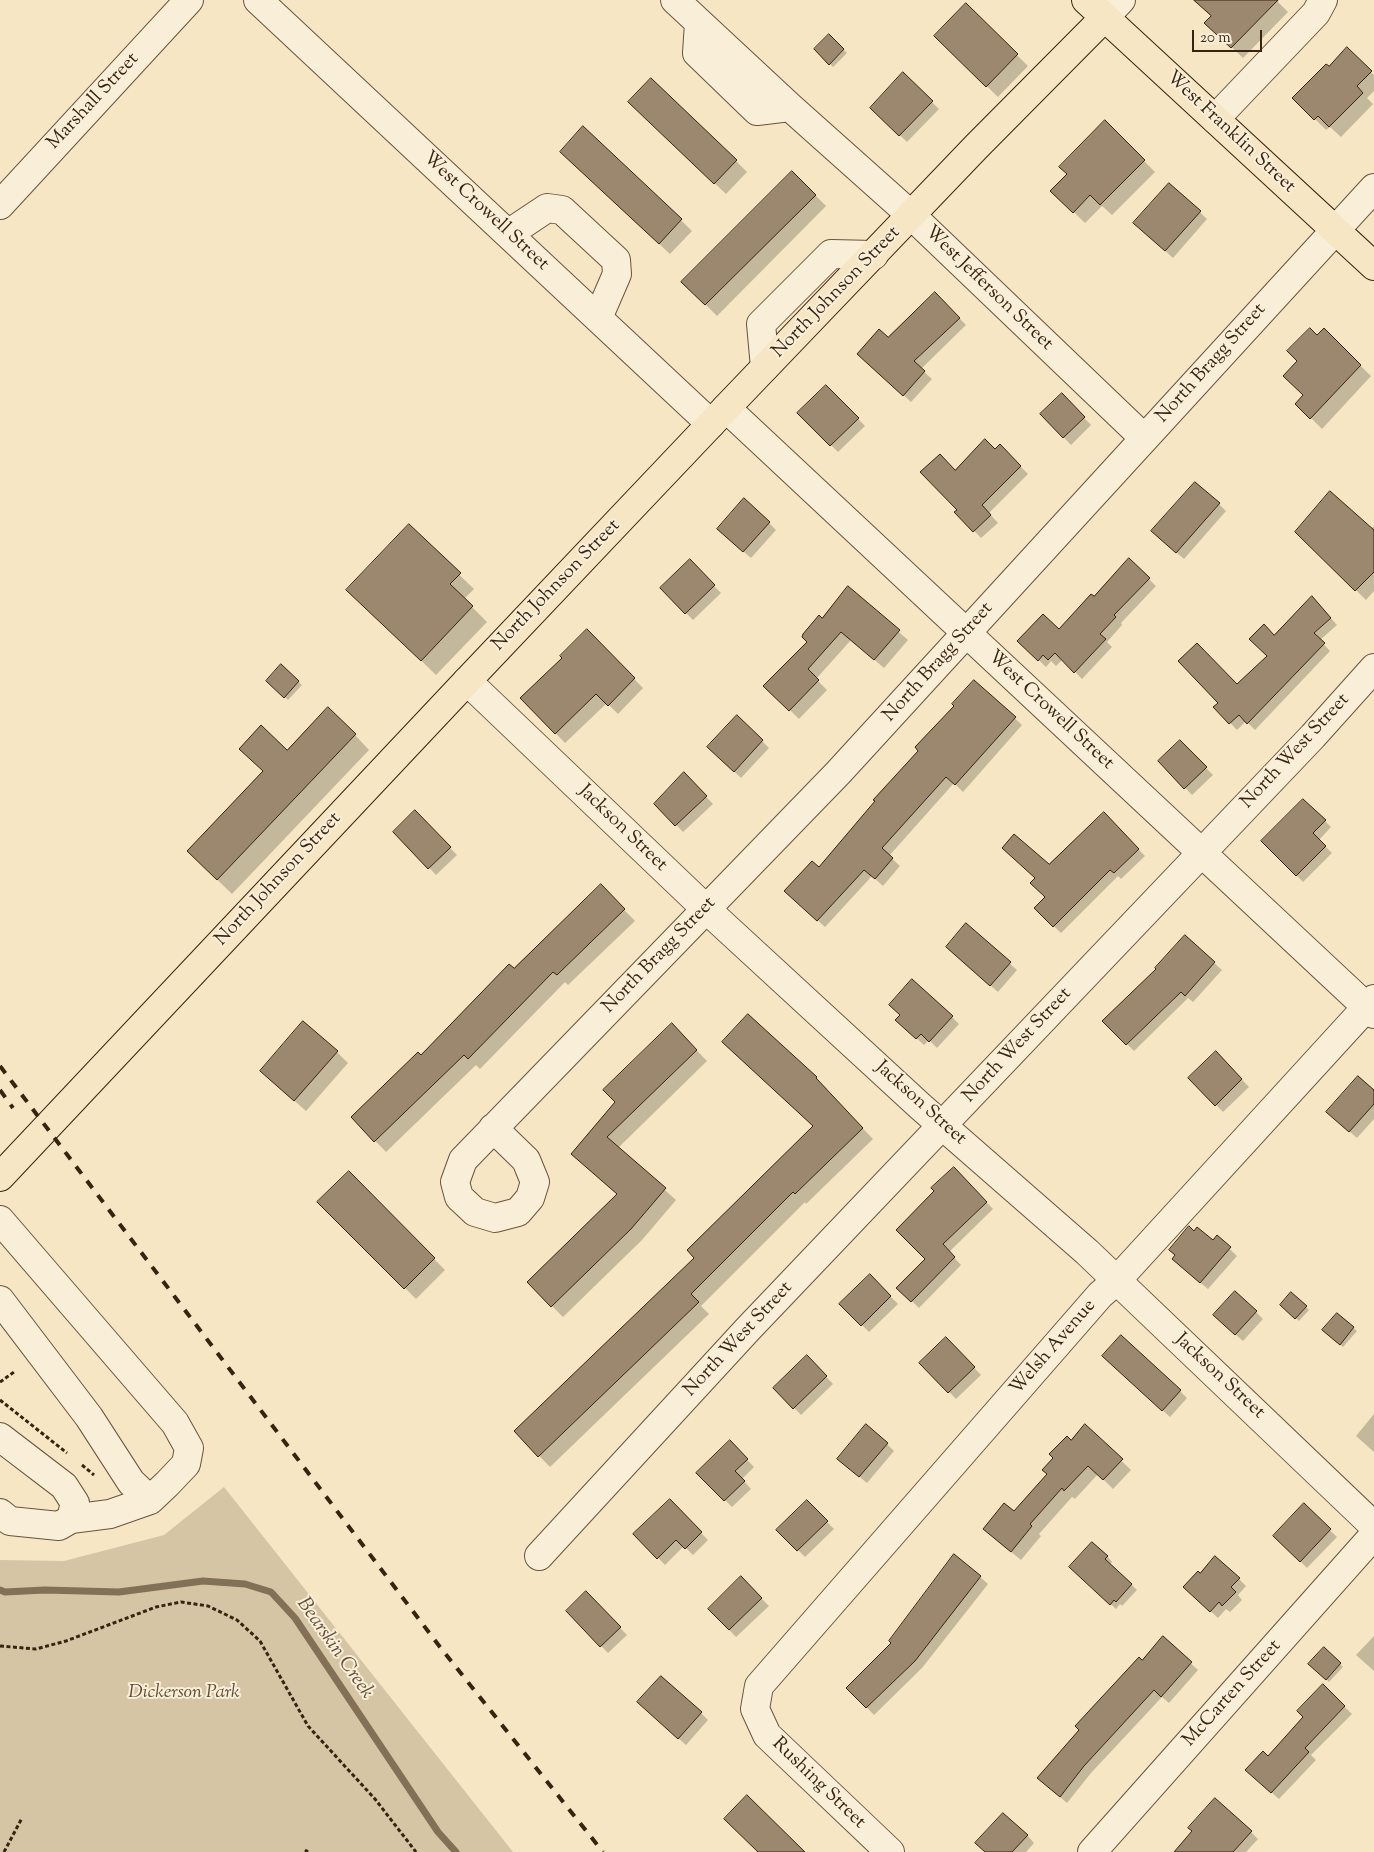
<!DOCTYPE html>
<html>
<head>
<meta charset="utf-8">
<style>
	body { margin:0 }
	#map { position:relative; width:1374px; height:1852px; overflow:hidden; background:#f6e6c3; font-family:"Sorts Mill Goudy",serif }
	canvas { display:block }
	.scale { position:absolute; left:1192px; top:30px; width:70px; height:22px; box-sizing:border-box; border:2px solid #382311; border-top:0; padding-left:6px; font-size:15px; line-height:18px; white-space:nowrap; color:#382311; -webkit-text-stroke:4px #f9efd8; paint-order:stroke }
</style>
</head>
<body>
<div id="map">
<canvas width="1374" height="1852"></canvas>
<div class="scale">20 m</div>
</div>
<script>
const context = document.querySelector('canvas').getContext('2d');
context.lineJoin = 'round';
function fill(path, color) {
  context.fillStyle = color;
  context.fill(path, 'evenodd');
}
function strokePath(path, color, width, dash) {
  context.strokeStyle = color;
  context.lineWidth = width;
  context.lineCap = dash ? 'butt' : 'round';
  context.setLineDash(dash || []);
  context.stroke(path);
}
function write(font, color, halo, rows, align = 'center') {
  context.font = font + ' "Sorts Mill Goudy",serif';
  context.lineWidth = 4;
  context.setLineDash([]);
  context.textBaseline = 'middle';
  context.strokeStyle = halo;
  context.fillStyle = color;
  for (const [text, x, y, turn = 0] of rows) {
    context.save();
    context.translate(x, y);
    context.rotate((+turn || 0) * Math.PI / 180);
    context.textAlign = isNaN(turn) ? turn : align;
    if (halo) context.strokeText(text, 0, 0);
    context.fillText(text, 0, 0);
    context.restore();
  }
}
fill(new Path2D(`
	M224,1487l289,365h-513v-292l64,1 100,-26z`), '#d6c5a5');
fill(new Path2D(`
	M1213,0h66l-1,2 10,10 -45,46 -37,-35 6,-7z
	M966,5l62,61 -30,31 -63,-61z
	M829,35l18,18 -14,14 -17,-18z
	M1347,49l27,26v16l-7,7 6,6 -32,33 -11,-10 -4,3 -32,-32z
	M903,74l36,35 -32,33 -36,-34z
	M641,113l95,48 11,11 -21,22z
	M1105,122l50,50 -43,43 -10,-9 -17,17 -33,-32 16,-16z
	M572,163l109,57 11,11 -22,23z
	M792,172l34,34 -109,110 -34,-34z
	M1170,184l37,35 -34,39 -31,-28z
	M935,293l31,32 -45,44 11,10 -21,23 -45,-41z
	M1324,330l47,46 -49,53 -25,-25 8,-8 12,-59z
	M826,386l39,40 -27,26 -39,-39z
	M1062,395l29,30 -20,20 -30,-31z
	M1000,446l28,28 -39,39 9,10 -17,15 -25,-26 3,-2 -4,-39 40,-20z
	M1219,504l7,7 -42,48 -24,-20z
	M769,523l7,7 -25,28 -26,-22z
	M409,526l65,63 -10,10 23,23 -51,53 -73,-71z
	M1374,526v65l-8,9 -69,-68 74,-3z
	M689,560l32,33 -28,27 -32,-32z
	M1129,560l27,26 -35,37 1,2 -15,17 5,5 -30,32 -19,-20 -7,7 -5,-5 -5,6 -27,-26 40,-10 35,-33z
	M848,588l60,52 -24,28 -33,-28 -35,39 11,11 -28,29 -34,-33 43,-44 14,-22z
	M1319,605l18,20 -17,15 10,11 -75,79 -9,-9 -9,9 -22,-23 53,-51 6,-19z
	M587,631l56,57 -25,26 -11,-11 -42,40 -43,-45 42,-40z
	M282,666l20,19 -14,15 -20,-19z
	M974,681l48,44 -59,67 -9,-9 -65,73 11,10 -17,20 -11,-10 -47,51 -32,-29 126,-147z
	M737,716l32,32 -28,30 -25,-24z
	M355,735l14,15 -137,144 -29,-28 84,-115z
	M1180,742l33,33 -21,20 -32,-34z
	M684,774l29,30 -30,28 -27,-28z
	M415,812l42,43 -21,20 -41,-43z
	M1104,814l41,42 -24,23 -3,-3 -57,57 -26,-25 12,-11 2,-31z
	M1325,821l6,6 -12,13 13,13 -29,29 -40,-41z
	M601,886l34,35 -67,64 -3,-3 -85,87 -4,-4 -90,87 -34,-35 162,-147z
	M966,925l51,45 -19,22 -44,-38z
	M1185,937l37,33 -29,32 -5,-4 -54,53 -30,-30 54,-52z
	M901,1015l51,2 7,7 -22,24 -8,-8 -5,5 -20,-18z
	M672,1025l35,36 -89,87 58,52 -34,40 -79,77 -35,-35 90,-87 -45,-41 44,-52z
	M337,1052l11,11 -42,48 -33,-29z
	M735,1053l81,25 11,11 -1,1 47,49 -67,65 -1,-2 -104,104 8,8 -159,153 -35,-36 181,-173 119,-131z
	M1216,1053l33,34 -26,25 -33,-34z
	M1374,1092v27l-17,19 -22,-19z
	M954,1169l39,40 -44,43 12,13 -42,43 -21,-20 29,-29 9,-68z
	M349,1173l96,97 -29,29 -97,-97z
	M1194,1232l19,10 4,-5 20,19 -29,33 -28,-23z
	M870,1276l28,28 -29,28 -28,-28z
	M1291,1293l18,17 -10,11 -18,-16z
	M1256,1312l7,7 -20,22 -21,-18z
	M1337,1314l20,17 -14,16 -16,-14z
	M946,1338l35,37 -25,24 -35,-36z
	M807,1357l26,27 -32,31 -26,-27z
	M1111,1363l69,28 7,7 -17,19z
	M1374,1414v38l-18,-16z
	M1085,1426l46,44 -18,19 -15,-15 -23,25 -3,-2 -33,37 2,2 -20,24 -27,-22 20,-26 34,-38 23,-33z
	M730,1442l24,25 -12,12 9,10 -19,18 -34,-34z
	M887,1444l7,7 -27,32 -21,-17z
	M670,1501l38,39 -15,15 -9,-9 -19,19 -30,-31z
	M807,1502l27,27 -29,28 -27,-27z
	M1304,1505l33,32 -30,31 -33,-32z
	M1107,1556l5,6 -2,2 27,26 -15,16 -2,-2 -4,5 -45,-42z
	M980,1577l8,7 -66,84 -48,47 -26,-27z
	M741,1578l28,28 -33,31 -27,-28z
	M1239,1579l7,7 -8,9 4,5 -12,12 -4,-3 -8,9 -26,-24z
	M586,1593l41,42 -19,18 -41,-42z
	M1374,1636v35l-18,-16z
	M1163,1638l35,32 -29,33 -7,-6 -71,76 -24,30 -21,-18 97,-123z
	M1324,1648l19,19 -14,15 -19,-19z
	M1323,1686l29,28 -41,41 5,5 -37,39 -25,-22 14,-20 37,-40z
	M645,1709l56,4 7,7 -22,25z
	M1251,1832l7,7 -12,13h-30z
	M1027,1835l7,8 -8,9h-40z`), '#0003');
strokePath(new Path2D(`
	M0,1590l5,2 40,-2 74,2 84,-11 42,3 26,8 24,26 143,214 18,20`), '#837057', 7);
const building = new Path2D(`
	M1194,0h84l-47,48 -27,-25 7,-7z
	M966,3l52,51 -32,33 -52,-51z
	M829,34l15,15 -15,16 -15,-16z
	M1347,47l25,24 -15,15 6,7 -34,34 -11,-11 -4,4 -22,-22 34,-34 3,2z
	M903,72l30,29 -34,35 -29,-28z
	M651,78l86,82 -23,24 -86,-82z
	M1105,120l40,40 -45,45 -10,-10 -17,18 -23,-22 17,-17 -8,-7z
	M583,126l99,93 -23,25 -99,-92z
	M792,171l24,24 -111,110 -24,-23z
	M1169,183l32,28 -36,40 -32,-28z
	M935,292l25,26 -46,43 11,10 -22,25 -46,-42 22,-25 9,8z
	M1310,328l7,7 7,-7 37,37 -51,54 -15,-15 8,-9 -20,-19 14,-15 -10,-10z
	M826,385l33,33 -29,28 -33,-33z
	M1062,393l23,24 -22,21 -23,-24z
	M985,439l10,10 5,-5 21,22 -39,39 9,10 -18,17 -19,-20 3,-2 -37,-38 20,-18 15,16z
	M1195,482l25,21 -44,50 -25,-22z
	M1330,491l44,39v42l-19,19 -60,-59z
	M744,498l26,24 -27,30 -26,-23z
	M409,524l52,49 -11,11 23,22 -52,55 -75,-71z
	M1129,558l21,20 -36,37 2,2 -16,17 6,5 -32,34 -19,-20 -7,7 -5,-5 -5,6 -21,-20 26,-27 16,15 32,-35 3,2z
	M690,559l25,26 -30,29 -25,-26z
	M848,586l52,44 -26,30 -33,-28 -33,37 11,11 -30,31 -26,-25 44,-44 -5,-5 1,-3 16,-19 3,3z
	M1312,596l19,22 -17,15 11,10 -78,81 -8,-9 -10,9 -16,-17 5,-4 -40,-42 19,-18 40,41 30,-28 -18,-17 15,-15 10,11z
	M587,629l48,49 -27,28 -12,-12 -41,40 -35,-36 42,-40 -2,-2z
	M281,664l18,17 -15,17 -18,-17z
	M974,680l42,37 -61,68 -9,-8 -64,71 11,10 -18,21 -11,-9 -47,51 -33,-30 28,-30 7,6 56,-66 -2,-1 45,-49 -3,-4 39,-41 -2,-2z
	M328,707l28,27 -139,146 -30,-29 76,-80 -24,-22 22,-24 26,25z
	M737,715l26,25 -29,32 -27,-25z
	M1180,740l27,27 -23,22 -26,-28z
	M684,772l23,24 -32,30 -21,-22z
	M1303,799l23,21 -13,13 13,13 -30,30 -35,-35z
	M415,810l36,37 -23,22 -35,-37z
	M1104,812l35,37 -25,24 -4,-3 -57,57 -19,-19 11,-11 -15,-14 5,-5 -33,-30 12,-14 35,30z
	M601,884l24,25 -68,66 -4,-3 -85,87 -4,-4 -90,87 -23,-25 67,-65 3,3 88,-91 5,4z
	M966,923l45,39 -21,24 -44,-39z
	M1185,935l30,27 -30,34 -4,-4 -55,53 -24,-24 54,-52 -1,-1z
	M912,979l41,37 -24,26 -8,-8 -5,5 -21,-19 5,-5 -11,-10z
	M748,1014l69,63 -1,1 47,50 -68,66 -2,-2 -102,102 8,8 -161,155 -24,-26 180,-173 -7,-8 126,-124 -91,-84z
	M303,1021l35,30 -44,50 -34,-30z
	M672,1023l25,27 -90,87 59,51 -35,41 -80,78 -24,-25 90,-88 -46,-40 44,-52 -12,-12z
	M1216,1051l26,28 -27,27 -27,-28z
	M1358,1076l16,14v14l-25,28 -23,-20z
	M954,1167l33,35 -44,42 12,13 -44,45 -15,-14 29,-29 -29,-29 38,-39 -3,-3z
	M349,1171l86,87 -31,31 -87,-87z
	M1189,1226l5,5 3,-4 16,13 4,-5 14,12 -31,36 -28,-24 3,-4 -6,-5z
	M870,1274l21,22 -30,30 -22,-22z
	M1235,1291l22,20 -22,24 -22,-20z
	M1291,1292l16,14 -12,13 -15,-14z
	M1337,1313l17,14 -14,18 -18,-15z
	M1121,1335l60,55 -19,21 -60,-55z
	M946,1337l29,30 -27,26 -29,-30z
	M807,1355l20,21 -34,33 -20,-21z
	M866,1424l22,19 -29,34 -22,-18z
	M1085,1424l38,35 -20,21 -15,-14 -24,25 -2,-3 -32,36 2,2 -21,26 -28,-23 21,-26 10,8 33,-37 -5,-4 11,-12 -4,-4 18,-18 4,4z
	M730,1440l18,19 -13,12 10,10 -21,20 -28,-28z
	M670,1499l32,33 -17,17 -9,-9 -19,19 -24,-25z
	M807,1500l21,21 -31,30 -21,-21z
	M1304,1503l27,26 -31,33 -27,-26z
	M1092,1542l16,14 -3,3 27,25 -16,18 -2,-2 -4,5 -41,-38z
	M954,1554l27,22 -66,85 -49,47 -20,-20 45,-45 -2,-2z
	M1215,1556l25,22 -9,9 5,5 -14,14 -3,-4 -9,10 -27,-25 15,-16 2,2z
	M741,1576l21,22 -33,32 -21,-21z
	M586,1591l35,36 -21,20 -34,-36z
	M1163,1636l29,26 -31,35 -7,-7 -70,76 -24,31 -23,-19 42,-48 -4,-4 64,-69 3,3z
	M1324,1647l17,16 -15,17 -18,-16z
	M661,1676l41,36 -24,27 -41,-37z
	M1323,1684l22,22 -40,42 4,4 -38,41 -26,-23 18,-19 5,5 35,-39 -6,-6z
	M747,1795l58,57h-47l-34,-33z
	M1215,1798l37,33 -19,21h-59l18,-21 -4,-3z
	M1003,1813l25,22 -16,17h-27l-10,-9z`);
fill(building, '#9b886e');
strokePath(building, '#382311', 1);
const minor = new Path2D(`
	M258,0l453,424
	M675,0l115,107 121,108 233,223
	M1105,17l16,-17
	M699,23l-2,30 60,58 33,-4
	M1215,119l101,-106 7,-13
	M0,205l189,-205
	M508,234l39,-26 15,2 54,50 1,14 -19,44
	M765,367l-4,-43 70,-70 43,1
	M726,408l648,606
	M467,681l239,228 215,198 166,145 287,274
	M493,1128l33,32 9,22 -5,16 -12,14 -23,6 -20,-6 -16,-15 -4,-15 8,-22 375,-387 536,-585
	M0,1220l175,203 14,25 -3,16 -19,20 -17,16 -40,14 -39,5
	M0,1300l89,117 42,65 19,18
	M0,1437l64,49 11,17 -4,16 -12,7 -49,-5 -10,-8
	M539,1556l209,-227 565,-593 61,-68
	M890,1852l-123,-117 -12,-26 4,-23 341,-391 17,-15 257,-281
	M1092,1852l282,-317`);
const major = new Path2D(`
	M1086,0l288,266
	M0,1177l467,-496 259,-273 251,-262 128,-129`);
strokePath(minor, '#68543e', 30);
strokePath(major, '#382311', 30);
strokePath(new Path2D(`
	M0,1382l14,-10
	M0,1400l67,53
	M82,1465l12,10
	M0,1646l36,3 30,-8 90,-34 25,-5 27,4 29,14 23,21 48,85 67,73 41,53
	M305,1850l3,2
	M4,1852l18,-34`), '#382311', 3, [4, 2.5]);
strokePath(minor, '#f9efd8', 28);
strokePath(major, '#f6e6c3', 28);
strokePath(new Path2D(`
	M0,1066l440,581 163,205
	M0,1090l13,18`), '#382311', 4, [9, 9]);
write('19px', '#382311', '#f9efd8', [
	["Marshall Street",94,102,-47],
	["West Franklin Street",1230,133,43],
	["West Crowell Street",485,212,43],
	["West Jefferson Street",988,289,44],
	["North Johnson Street",837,293,-46],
	["North Bragg Street",1212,364,-48],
	["North Johnson Street",557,586,-46],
	["North Bragg Street",939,663,-48],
	["West Crowell Street",1050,711,43],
	["North West Street",1296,752,-47],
	["Jackson Street",622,829,44],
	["North Johnson Street",279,880,-47],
	["North Bragg Street",660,956,-46],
	["North West Street",1018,1046,-47],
	["Jackson Street",920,1104,42],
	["North West Street",739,1340,-47],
	["Welsh Avenue",1054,1348,-49],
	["Jackson Street",1219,1377,43],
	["McCarten Street",1233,1694,-48],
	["Rushing Street",818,1784,44]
]);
write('italic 19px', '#604c36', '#f9efd8', [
	["Dickerson Park",184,1694]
]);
write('italic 20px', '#64503a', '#f9efd8', [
	["Bearskin Creek",334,1649,55]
]);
</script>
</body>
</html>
